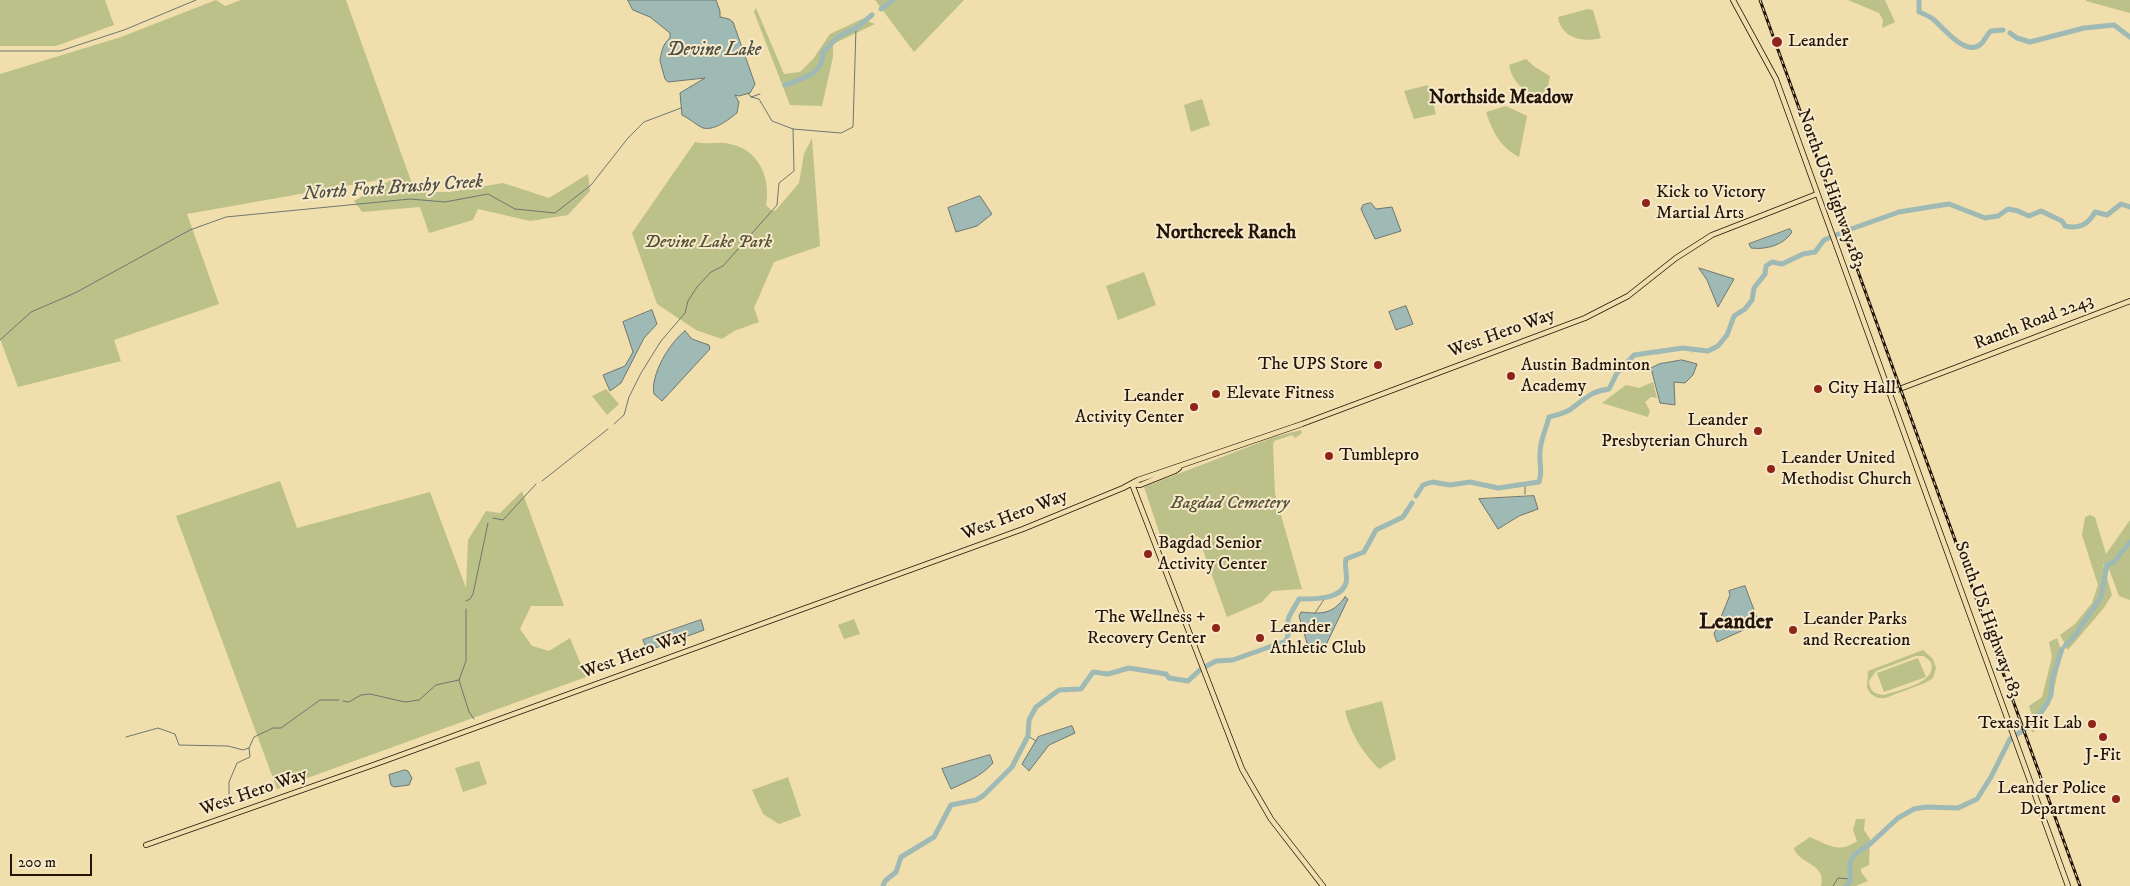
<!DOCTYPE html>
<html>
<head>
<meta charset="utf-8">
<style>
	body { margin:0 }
	#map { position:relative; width:2130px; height:886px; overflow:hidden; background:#f1dead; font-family:"IM FELL DW Pica",serif }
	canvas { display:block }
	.scale { position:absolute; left:10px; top:854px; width:82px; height:22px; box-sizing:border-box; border:2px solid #221409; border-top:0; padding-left:6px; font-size:15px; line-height:18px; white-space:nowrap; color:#221409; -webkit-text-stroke:4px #f6eaca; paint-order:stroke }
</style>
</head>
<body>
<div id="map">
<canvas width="2130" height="886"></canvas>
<div class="scale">200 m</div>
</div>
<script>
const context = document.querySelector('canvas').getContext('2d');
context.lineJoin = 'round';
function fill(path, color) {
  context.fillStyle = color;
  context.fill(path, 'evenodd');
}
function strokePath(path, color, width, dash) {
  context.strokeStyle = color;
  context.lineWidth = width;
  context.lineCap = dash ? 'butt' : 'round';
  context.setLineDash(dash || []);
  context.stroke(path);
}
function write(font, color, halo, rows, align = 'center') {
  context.font = font + ' "IM FELL DW Pica",serif';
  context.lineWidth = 4;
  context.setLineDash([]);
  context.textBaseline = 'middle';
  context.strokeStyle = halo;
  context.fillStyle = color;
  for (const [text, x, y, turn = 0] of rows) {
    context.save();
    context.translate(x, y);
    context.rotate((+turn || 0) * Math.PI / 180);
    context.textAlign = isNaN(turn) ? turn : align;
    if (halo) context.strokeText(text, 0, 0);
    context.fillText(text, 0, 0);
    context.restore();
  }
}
fill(new Path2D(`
	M0,0h105l9,25 -58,21h-56z
	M216,0l9,6 16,-6h105l69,192h35l53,-9 46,15 39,-24 2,17 -22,24 -38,6 -52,-12 -5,11 -44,13 -9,-26 -58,5 -8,-11 42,-24 -209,37 32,90 -105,36 7,21 -103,26 -18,-48v-265l121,-37z
	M875,0h89l-50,52z
	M1848,0h37l10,22 -13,6 1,-8 -4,-7z
	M2086,0h44v13l-44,-12z
	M756,8l28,66 16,-2 13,-13 17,-25 32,-15 13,5 -42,20v13l-11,49 -32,-1 -36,-93z
	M1588,9l5,1 8,28c-18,5 -40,0 -43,-21z
	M1526,59l9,8 15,9 -4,22c-19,-4 -33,-13 -37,-33z
	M1428,85l8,29 -22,5 -10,-28z
	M1202,99l8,26 -19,7 -7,-27z
	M1506,106l21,10 -8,41c-20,-11 -26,-25 -33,-45z
	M812,138l8,108 -46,16 -20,46 5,14 -25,9 -12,8 -26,-9 -39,-26 -25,-71 63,-91c13,3 27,-1 39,3 26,7 37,35 32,60l6,6 4,-1 23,-27 5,-29z
	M1144,272l12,33 -38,15 -12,-34z
	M1653,382l4,16 -6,-1 -6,5 5,9 -2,6 -46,-14 24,-18 13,3z
	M606,389l13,15 -12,11 -15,-19z
	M1301,430l1,3 -7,5 -3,-3 -18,6 -1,5 2,48 27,95 -30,2 -10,11 -35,15 -29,-81 -34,11 -20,-60 130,-50z
	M280,481l17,47 133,-36 36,96 2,-48 18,-29 14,2 22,-22 42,115h-33l-11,23 12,17 17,5 21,-13 16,39 -309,112 -101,-273z
	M2090,515l5,2 11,37 24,-34v80l-11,-4 -10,-27 -6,-5 9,31 -9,14 -35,41 -8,-15 15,-11 17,-21 6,-18 -16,-50 3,-18z
	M854,619l6,15 -16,5 -6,-14z
	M2057,638l5,15 -10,45 -19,35 -6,-8 5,-10 -3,-9 13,-9 10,-40 -3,-15z
	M1923,650l10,9 3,9 -3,10 -8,5 -40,15h-7l-7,-4 -4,-6 1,-17zM1916,656h8l7,6c7,21 -32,28 -47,33 -9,0 -15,-5 -15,-14l7,-10z
	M1918,658l8,19 -42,15 -7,-19z
	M1382,701l14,58 -17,10c-17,-17 -28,-35 -34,-58z
	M479,761l8,23 -24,8 -8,-24z
	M788,777l13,39 -22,8 -16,-10 -11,-24z
	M1856,819h9l-1,11 6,9 -1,26 -8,4v3l7,9 -12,5h-35c6,-23 -23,-22 -27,-38l16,-11c19,8 28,17 47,4l-4,-11z`), '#bbc189');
const water = new Path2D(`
	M628,0h88l4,11v6l9,2 4,3 22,62 -5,9 -11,3 -4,-1 4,7 -2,11c-8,6 -22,18 -34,15 -7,-3 -14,-10 -21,-13l-2,-22 25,-15 -37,4 -3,-3 -5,-18c1,-8 3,-18 10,-23v-5l-20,-16 -17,-7z
	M980,196l12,18 -15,12 -21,6 -8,-24z
	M1371,203l5,6 16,-2 9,24 -26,8 -14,-30 2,-4z
	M1790,229l2,3c-8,13 -26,18 -41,16l-2,-4z
	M1699,268l35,11 -16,28 -11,-27z
	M1406,306l7,18 -17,6 -7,-18z
	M652,310l5,14 -13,14 -23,45 -11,8 -7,-16 22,-9 8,-14 -10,-30z
	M685,331l7,8 17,6 1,4 -48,52 -8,-7c-4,-19 16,-52 31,-63z
	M1682,360l15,4 -4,11 -8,8 -11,-1 1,23 -15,-2 -9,-35 8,-4z
	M1534,496l4,13 -19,7 -21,13 -19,-30z
	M1745,586l14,37 -42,19 -3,-8 16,-39 -1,-4z
	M1345,597l3,2 -24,50 -6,1 -11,-7 -8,-27 2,-4c20,2 31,3 44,-15z
	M701,620l3,10 -57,21 -4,-11z
	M1072,726l3,7 -26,12 -20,26 -7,-7 16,-27z
	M990,755l3,8c-13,14 -25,18 -42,26l-9,-20z
	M405,770l3,1 4,7 -3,7 -15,2 -3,-2 -2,-10z`);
fill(water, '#9fb9b5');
strokePath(water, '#6d7770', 1);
strokePath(new Path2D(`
	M0,51h60l64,-21 72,-30
	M748,93l3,4 9,-3
	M751,97l8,2 13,22 21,8 48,4 12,-6 3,-99
	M0,340l31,-28 44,-19 115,-63 36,-13 184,-18 35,3 43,-8 27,15 40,4 36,-28 37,-47 16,-16 37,-14
	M1693,352l1,-3
	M614,424l10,-9 5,-18 12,-24 20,-32 24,-28 3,-12 9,-14 14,-15 12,-6 54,-61 2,-22 15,-12 -1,-42
	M542,481l66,-52
	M1525,494v-11
	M493,518l10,2 33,-36
	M466,601l4,-2 3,-5 15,-71
	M1315,613l10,-15
	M459,680l10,32 5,7
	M343,701l6,1 12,-7 9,-1 35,8 14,-2 17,-15 23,-5 7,-19v-52
	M1028,736l8,5
	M126,737l32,-9 17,6 4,11 49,1 15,4 6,-2
	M229,807v-25l8,-19 13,-6 -1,-9 5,-11 19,-9h8l39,-28h19
	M1833,886l5,-8 12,1`), '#6d7770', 1);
strokePath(new Path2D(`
	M1919,0v12c5,2 10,4 14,7 11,9 34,40 49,24 3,-3 5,-9 9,-12l12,-1
	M881,9l12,-9
	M2010,33l7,5 13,4 54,-14 30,-3 16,12
	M785,85c18,-7 38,-10 38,-33l16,-16 17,-8 16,-13
	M1416,496l7,-11 9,-3 18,3 20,-3 28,6 41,-6c4,-11 0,-18 1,-29 0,-13 6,-23 9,-36 7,-2 17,-4 22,-8 14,-10 20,-18 38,-20l8,-16 17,-18 49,-7 25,3 10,-5 9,-11 7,-19 11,-7 7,-9 2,-12 11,-14 1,-8 6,-4 10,2 21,-10 12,-2 9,-12 27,-11 48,-17 37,-6 13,-2 36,14 13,-2 10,-7 10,2 11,5 12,-5 21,10 3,5c14,3 23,-1 30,-14l12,3 14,-11 9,3
	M2065,646l11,-12 25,-37 6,-32 7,-3 16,-20
	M883,886l2,-5 11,-9 5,-15 33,-20 17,-32 25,-5 7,-4 29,-29 16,-31 1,-16 7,-13 23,-17 22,-1 12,-17 15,2 21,-6 37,6 3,4 19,3 13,-12 15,-8 17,-1 53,-19 3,-9c-5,-13 4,-21 10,-33 13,0 42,1 47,-16 2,-7 -2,-16 0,-24l18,-7 12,-22 27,-13 9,-14
	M1846,886l4,-5v-19l5,-8 15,-10 28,-26 16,-9 12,-2 32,1 19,-9 14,-22 19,-38 21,-14 16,-21 4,-9 1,-15 10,-31`), '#9fb9b5', 5);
const major = new Path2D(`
	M1733,0l43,79 292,807
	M1889,393l241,-92
	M1132,484l110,285 29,50 52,67
	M1132,484l8,1 35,-14 4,-3
	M146,845l230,-81 647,-235 100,-41 15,-8 164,-56 283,-106 43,-22 48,-38 36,-23 105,-41`);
strokePath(major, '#221409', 6);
strokePath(major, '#f1dead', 4.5);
const rail = new Path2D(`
	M1760,0l320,886`);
strokePath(rail, '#221409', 3);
strokePath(rail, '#f6eaca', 1, [4]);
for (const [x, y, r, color] of [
	[1777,42,6,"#8f2418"],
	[1646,203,5,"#8f2418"],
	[1378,365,5,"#8f2418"],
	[1511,376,5,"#8f2418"],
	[1818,389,5,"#8f2418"],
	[1216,394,5,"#8f2418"],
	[1194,407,5,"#8f2418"],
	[1758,431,5,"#8f2418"],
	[1329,456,5,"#8f2418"],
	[1771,469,5,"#8f2418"],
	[1148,554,5,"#8f2418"],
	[1216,628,5,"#8f2418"],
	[1793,630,5,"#8f2418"],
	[1260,638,5,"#8f2418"],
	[2092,724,5,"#8f2418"],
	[2103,737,5,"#8f2418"],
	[2116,799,5,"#8f2418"]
]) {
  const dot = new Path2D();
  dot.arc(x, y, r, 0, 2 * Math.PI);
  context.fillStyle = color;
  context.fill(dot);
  strokePath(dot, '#f6eaca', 2);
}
write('18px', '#221409', '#f6eaca', [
	["Leander",1788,42],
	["Kick to Victory",1656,193],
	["Martial Arts",1656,214],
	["The UPS Store",1368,365,"right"],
	["Austin Badminton",1521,366],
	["Academy",1521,387],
	["City Hall",1828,389],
	["Elevate Fitness",1226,394],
	["Leander",1184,397,"right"],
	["Activity Center",1184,418,"right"],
	["Leander",1748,421,"right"],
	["Presbyterian Church",1748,442,"right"],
	["Tumblepro",1339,456],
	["Leander United",1781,459],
	["Methodist Church",1781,480],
	["Bagdad Senior",1158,544],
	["Activity Center",1158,565],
	["The Wellness +",1206,618,"right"],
	["Recovery Center",1206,639,"right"],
	["Leander Parks",1803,620],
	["and Recreation",1803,641],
	["Leander",1270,628],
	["Athletic Club",1270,649],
	["Texas Hit Lab",2082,724,"right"],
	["J-Fit",2103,756,"center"],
	["Leander Police",2106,789,"right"],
	["Department",2106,810,"right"]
], 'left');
write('18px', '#221409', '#f6eaca', [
	["North US Highway 183",1830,189,70],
	["Ranch Road 2243",2034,323,-21],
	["West Hero Way",1502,334,-20],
	["West Hero Way",1015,516,-21],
	["South US Highway 183",1987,620,70],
	["West Hero Way",635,655,-20],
	["West Hero Way",254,793,-19]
]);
write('italic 18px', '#585136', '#f6eaca', [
	["Devine Lake Park",708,243],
	["Bagdad Cemetery",1230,504]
]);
write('italic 19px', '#4e4e45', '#f6eaca', [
	["Devine Lake",714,51],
	["North Fork Brushy Creek",393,189,-4]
]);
write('bold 19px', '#221409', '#f6eaca', [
	["Northside Meadow",1501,99],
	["Northcreek Ranch",1226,234]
]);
write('bold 22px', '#221409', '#f6eaca', [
	["Leander",1736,623]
]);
</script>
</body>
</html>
